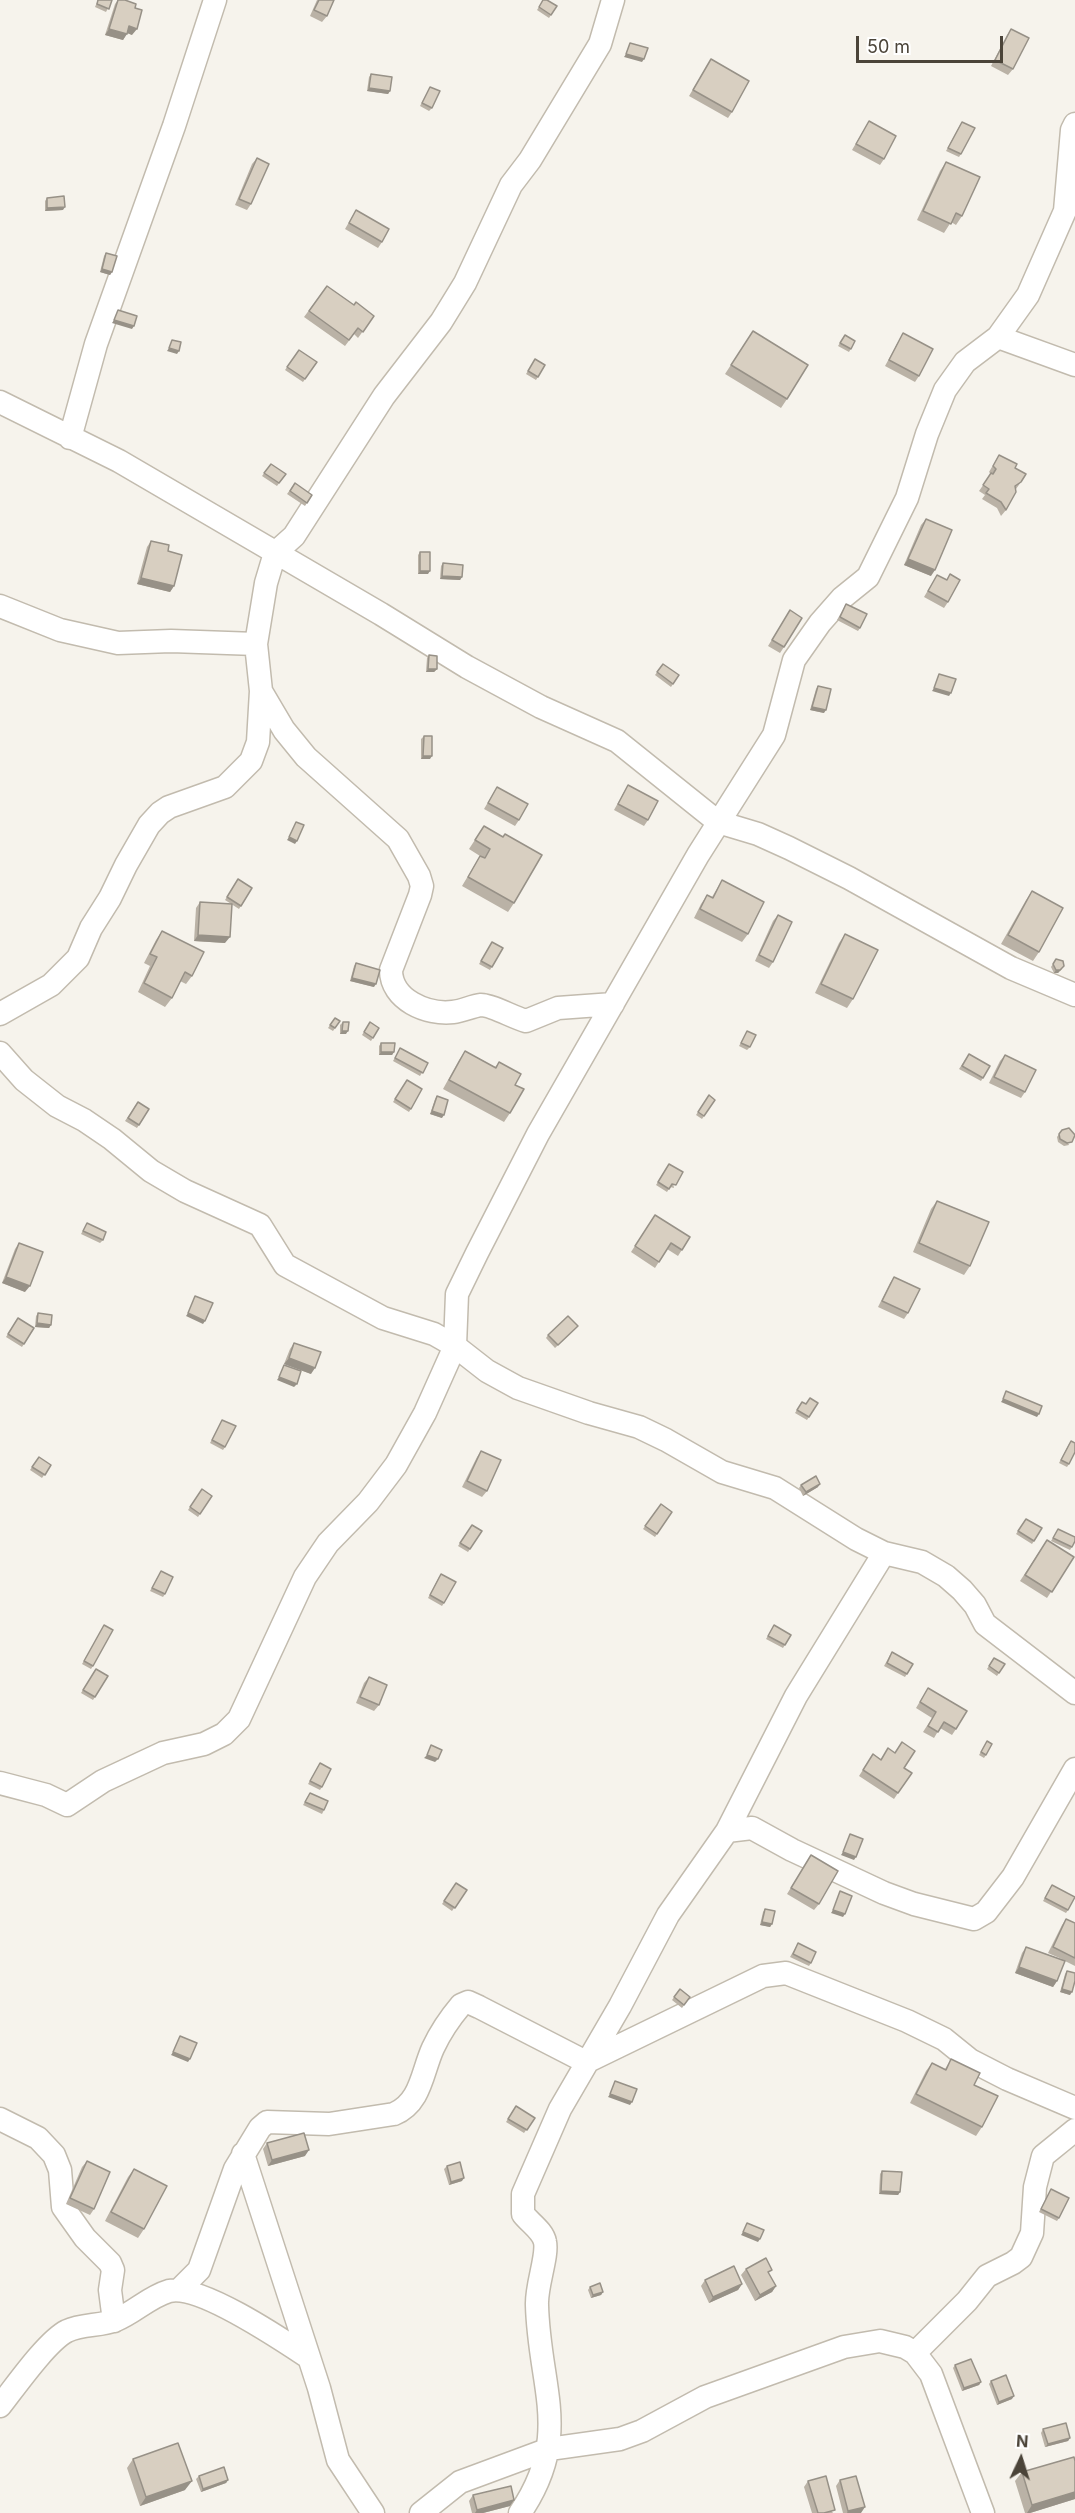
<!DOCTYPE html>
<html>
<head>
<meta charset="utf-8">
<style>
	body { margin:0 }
	#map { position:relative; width:1075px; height:2513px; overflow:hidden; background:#f6f3ec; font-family:Inter,sans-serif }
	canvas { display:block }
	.north { position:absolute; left:991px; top:2429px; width:60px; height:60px; -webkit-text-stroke:4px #fff; paint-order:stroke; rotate:4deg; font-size:16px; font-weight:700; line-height:24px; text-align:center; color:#4b4439 }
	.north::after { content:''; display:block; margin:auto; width:21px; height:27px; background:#4b4439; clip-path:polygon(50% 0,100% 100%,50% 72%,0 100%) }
	.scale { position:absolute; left:856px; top:36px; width:147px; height:27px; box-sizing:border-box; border:3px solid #4b4439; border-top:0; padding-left:8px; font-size:18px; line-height:21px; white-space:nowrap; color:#4b4439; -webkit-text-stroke:4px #fff; paint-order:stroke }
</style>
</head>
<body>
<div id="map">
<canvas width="1075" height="2513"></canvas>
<div class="north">N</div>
<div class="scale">50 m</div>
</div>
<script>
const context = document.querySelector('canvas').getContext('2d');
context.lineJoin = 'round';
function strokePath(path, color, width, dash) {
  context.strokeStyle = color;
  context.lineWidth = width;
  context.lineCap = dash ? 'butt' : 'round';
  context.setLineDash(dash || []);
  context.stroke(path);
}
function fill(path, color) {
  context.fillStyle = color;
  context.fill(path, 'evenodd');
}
const minor = new Path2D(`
	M998,337l77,28
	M0,402l119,59 262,153 86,53 74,40 76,34 101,81 40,12 31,14 60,30 162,90 64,27
	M70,438l26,-94 78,-218 41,-126
	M0,606l60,24 58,13 53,-2 85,3 10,-61 9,-30 19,-17 90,-140 57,-74 24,-39 46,-98 19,-25 70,-116 13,-44
	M256,644l5,47 23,39 22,27 92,82 21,37 3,10 -2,9 -29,75c0,30 36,45 62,42 10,-1 19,-6 28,-7 11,0 33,13 45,16l32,-13 55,-4
	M0,1014l51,-29 27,-27 13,-30 19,-30 16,-33 23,-40 11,-12 9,-6 56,-20 26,-26 7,-19 3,-51
	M0,1053l24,27 33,26 27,14 28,19 39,32 34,20 75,34 25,40 98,53 51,16 21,12 32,25 31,17 71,25 50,14 27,13 56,32 53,16 81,51 28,14 38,9 24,14 16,14 13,15 10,19 90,69
	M0,1783l46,12 21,10 36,-24 60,-28 41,-9 20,-10 15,-15 66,-142 23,-34 40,-41 28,-37 29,-52 30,-67 2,-52 20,-41 61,-119 160,-279 76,-120 20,-75 26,-37 22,-25 26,-21 39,-79 20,-64 18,-44 20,-28 33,-25 30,-42 37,-84 7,-81 3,-6
	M727,1831l69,-135 88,-143
	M586,2062l177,-86 23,-3 121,48 37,18 26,21 37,19 68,29
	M0,2119l38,19 16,17 6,15 3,37 22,31 25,25 3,7 -3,20 4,31
	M243,2154l76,234 19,72 35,53
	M179,2290l20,-20 36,-101 25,-41 7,-6 62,2 65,-10c27,-11 28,-42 39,-66 7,-15 17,-30 28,-43l7,-3 11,5 107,55
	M915,2353l52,-52 20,-25 26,-13 8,-6 11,-24 3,-46 8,-31 32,-26
	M0,2406c15,-19 47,-65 67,-75 15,-7 34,-5 49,-11 19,-8 33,-23 53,-29 30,-7 112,48 139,66
	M421,2513l39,-31 89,-33 71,-10 22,-8 63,-34 139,-50 36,-6 25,6 10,6 16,21 52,139
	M520,2513c53,-78 19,-125 17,-208 -1,-19 11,-49 8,-63 -2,-11 -15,-19 -22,-28v-20l37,-85 60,-103 48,-91 59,-84 25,-3 40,22 92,43 30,11 60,15 12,-7 27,-35 62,-108`);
strokePath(minor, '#c2bbae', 25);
strokePath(minor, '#fff', 22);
fill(new Path2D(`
	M98,0h14l-6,12 -11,-5z
	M118,0h7l7,35 -5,-2 -4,7 -18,-5 10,-31z
	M317,0h17l-7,16 -5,6 -12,-6z
	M543,0l14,6 -8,12 -12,-8z
	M1011,29l2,40 -5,6 -17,-9 16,-31z
	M711,59l21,53 -4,6 -39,-22z
	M371,74l19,17 -2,3 -21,-3 2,-14z
	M430,87l2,21 -3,3 -9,-5z
	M869,121l15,38 -4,6 -28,-15z
	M960,125l1,29 -2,3 -13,-6z
	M257,158l-6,46 -4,6 -12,-5 17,-41z
	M946,162l16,54 -6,9 -5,-3 -7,11 -27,-13 23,-49z
	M47,198l16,12 -18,1v-10z
	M356,210l26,32 -4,6 -33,-19z
	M106,253l6,19 -2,3 -10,-3 4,-16z
	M327,286l27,19 20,11 -16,22 -4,-4 -9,12 -41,-29z
	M753,331l34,68 -6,9 -56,-34z
	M903,333l16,43 -4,6 -30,-16z
	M845,335l10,6 -6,11 -11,-6z
	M299,350l18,12 -14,20 -18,-12z
	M535,359l10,6 -9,15 -10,-6z
	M999,455l16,13 6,14 -5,7 -10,21 -5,6 -4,-8 -15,-9 3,-4 -6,-4 12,-17 -2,-2z
	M271,464l15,10 -9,12 -15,-10z
	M295,483l17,12 -7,11 -18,-12z
	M926,519l5,57 -27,-11 17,-40z
	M151,541l17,10 6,35 -4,6 -33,-8 10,-37z
	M420,552l8,22h-10v-19z
	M443,563l19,14 -2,3 -20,-1 1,-13z
	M950,574l-2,28 -4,6 -20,-11 13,-22 9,5z
	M846,604l14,24 -2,3 -21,-11z
	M790,610l-6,37 -4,6 -12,-7z
	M429,655l8,14 -3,3h-8l1,-14z
	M663,664l16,11 -8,12 -16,-12z
	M818,686l6,27 -14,-3 6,-21z
	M424,736l6,23h-9v-20z
	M628,785l20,35 -4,6 -30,-16z
	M497,787l22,33 -4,6 -31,-17z
	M484,826l19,11 11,66 -6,9 -46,-26 18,-30 -11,-7z
	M238,879l14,9 -13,21 -14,-9z
	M722,880l26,54 -6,8 -48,-24 7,-14 6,-9 5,2z
	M1032,891l7,61 -6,9 -32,-17 25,-44z
	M200,902l25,41 -31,-2 2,-33z
	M778,915l-5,47 -4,6 -14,-7 18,-40z
	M162,931l30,45 -6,8 -6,-3 -8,17 -7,9 -27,-15 12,-26 -6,-3 12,-23z
	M845,934l8,65 -6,9 -32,-15 24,-50z
	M492,942l11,6 -13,22 -11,-6z
	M1056,959l6,10 -4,4h-4l-3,-6z
	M356,963l18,24 -24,-6 4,-15z
	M335,1018l5,3 -7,10 -5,-3z
	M343,1022l3,12h-6v-9z
	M370,1022l9,6 -8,13 -9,-6z
	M747,1031l3,16 -3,3 -8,-4z
	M381,1043l13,9 -2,3h-13v-9z
	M400,1048l28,15 -8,13 -27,-15z
	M465,1051l30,16 4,-5 11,51 -6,9 -61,-33 16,-29z
	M969,1054l21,12 -9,15 -22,-12z
	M1005,1055l20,37 -4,6 -32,-15 11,-22z
	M407,1080l15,9 -13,23 -16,-10z
	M709,1095l6,5 -13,19 -6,-4z
	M437,1096l5,22 -12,-4 5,-15z
	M138,1102l11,7 -12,19 -12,-7z
	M1062,1130l7,15 -5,1 -6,-4 -1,-5z
	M669,1164l5,24 -4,-1 -3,5 -11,-7z
	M937,1201l33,65 -6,9 -51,-23 18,-43z
	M655,1215l35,22 -12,19 -11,-7 -12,19 -24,-16z
	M87,1223l16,17 -3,3 -19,-9z
	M19,1243l6,49 -23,-9 13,-34z
	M894,1277l14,36 -4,6 -26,-12 12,-24z
	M38,1313l13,12 -2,3 -14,-1 1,-11z
	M18,1318l16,10 -12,19 -16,-10z
	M578,1326l-23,22 -9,-10 2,-3z
	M294,1343l17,31 -27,-10 6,-15z
	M802,1402l4,2 12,-1 -11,17 -12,-7z
	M222,1420l3,27 -2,3 -13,-7z
	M1069,1444v20l-2,3 -8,-4z
	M481,1451l6,40 -5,6 -20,-10 15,-30z
	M39,1457l12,8 -9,13 -12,-8z
	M801,1485l17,2 -15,9 -4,-8z
	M202,1489l10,7 -14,21 -10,-7z
	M661,1504l11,8 -17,25 -12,-8z
	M1026,1519l16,9 -10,16 -16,-10z
	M472,1525l10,6 -14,21 -10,-6z
	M1058,1529l14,18 -2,3 -19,-9z
	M1047,1540l27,17 -27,41 -27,-17z
	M161,1571l4,23 -2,3 -13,-6z
	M439,1577l5,26 -2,3 -14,-8z
	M774,1625l17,10 -8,13 -17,-9z
	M102,1629l-9,37 -2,3 -9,-5z
	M890,1655l23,9 -8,13 -21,-11z
	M994,1658l11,6 -8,12 -10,-7z
	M96,1669l12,7 -15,24 -12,-7z
	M369,1677l10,28 -5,6 -18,-8 8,-20z
	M928,1688l28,41 -4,6 -12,-7 -6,10 -11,-6 9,-14 -16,-10z
	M987,1741l-1,14 -2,3 -5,-3z
	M902,1742l2,26 -6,25 -4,6 -35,-23 14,-22 8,5 14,-7z
	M320,1763l2,24 -2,3 -12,-6z
	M310,1793l14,17 -2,4 -19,-9z
	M811,1855l8,49 -5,6 -27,-16z
	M456,1883l11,7 -15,21 -10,-7z
	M1050,1888l18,22 -2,3 -23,-12z
	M765,1909l7,15 -2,3 -10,-2 3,-13z
	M1066,1919l9,4v43l-10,-5 -8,20 -4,6 -38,-14 7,-20 4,-6 38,13 -16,-7 14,-28z
	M798,1943l13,20 -2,3 -19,-9z
	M1067,1971l3,24 -10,-3 5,-18z
	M680,1989l10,8 -8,11 -10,-8z
	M951,2059l23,26 8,42 -6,9 -66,-33 16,-32 6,-8 13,6z
	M516,2106l19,12 -11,15 -18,-11z
	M267,2143l38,13 -37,10 -5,-17z
	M87,2161l7,48 -4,6 -24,-11 16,-37z
	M447,2166l15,15 -13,4 -5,-16z
	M134,2169l10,60 -6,9 -33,-17 23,-44z
	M882,2171l18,21 -2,3 -19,-1 1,-20z
	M1051,2189l8,29 -2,3 -18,-9z
	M746,2269l23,5 7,12 -4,6 -17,9 -14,-26z
	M705,2280l37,4 -4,6 -29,13 -8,-17z
	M590,2287l13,5 -2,3 -10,3 -3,-8z
	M955,2365l26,17 -2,3 -17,6 -9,-23z
	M991,2381l21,18 -15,6 -8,-21z
	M1043,2429l27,9 -2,3 -23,6 -4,-14z
	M133,2459l52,31 -45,16 -13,-38z
	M1075,2461v38l-45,14h-5l-10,-32 7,-9z
	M199,2476l29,4 -2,3 -25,9 -5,-13z
	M840,2480l21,33h-18l-7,-27z
	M808,2481l25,32h-21l-8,-26z
	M473,2495l41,5 -4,6 -27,7h-11l-3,-12z`), '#bab2a6');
fill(new Path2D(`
	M129,26l8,3 -5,6 -7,-3z
	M109,29l18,5 -4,6 -18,-5z
	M626,54l18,5 -2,3 -18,-5z
	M369,88l21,3 -2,3 -21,-3z
	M65,207l-2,3 -18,1 2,-3z
	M102,269l10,3 -2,3 -10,-3z
	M114,320l20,6 -2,3 -20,-6z
	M169,348l10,3 -2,3 -10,-3z
	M908,559l27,11 -4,6 -27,-11z
	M420,571h10l-2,3h-10z
	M442,576l20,1 -2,3 -20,-1z
	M141,578l33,8 -4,6 -33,-8z
	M428,669h9l-3,3h-8z
	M934,688l17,5 -2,3 -17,-5z
	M812,707l14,3 -2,3 -14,-3z
	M423,756h9l-2,3h-9z
	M289,837l8,4 -2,3 -8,-4z
	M198,935l32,2 -5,6 -31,-2z
	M1064,966l-6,7h-4l2,-3z
	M352,978l24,6 -2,3 -24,-6z
	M342,1031h6l-2,3h-6z
	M381,1052h13l-2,3h-13z
	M432,1111l12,4 -2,3 -12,-4z
	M6,1277l24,9 -5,6 -23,-9z
	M188,1313l17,8 -2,3 -17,-8z
	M37,1323l14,2 -2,3 -14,-1z
	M289,1358l26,10 -4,6 -27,-10z
	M279,1377l18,7 -3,3 -17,-7z
	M1003,1399l36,15 -2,3 -36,-15z
	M820,1484l-2,3 -15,9 3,-4z
	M427,1755l11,4 -3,3 -11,-4z
	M843,1852l13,5 -2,3 -13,-5z
	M833,1910l12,4 -2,3 -12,-4z
	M762,1922l10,2 -2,3 -10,-2z
	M1019,1967l38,14 -4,6 -38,-14z
	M1062,1989l10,3 -2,3 -10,-3z
	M173,2052l17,7 -2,3 -17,-7z
	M610,2094l22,8 -2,3 -22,-8z
	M309,2150l-4,6 -37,10 4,-6z
	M464,2178l-2,3 -13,4 2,-3z
	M881,2191l19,1 -2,3 -19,-1z
	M743,2232l17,7 -2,3 -17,-7z
	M742,2284l-4,6 -29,13 4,-6z
	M776,2286l-4,6 -17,9 5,-6z
	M603,2292l-2,3 -10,3 2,-3z
	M981,2382l-2,3 -17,6 2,-3z
	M1014,2396l-2,3 -15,6 2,-3z
	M1070,2438l-2,3 -23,6 3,-3z
	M228,2480l-2,3 -25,9 2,-3z
	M192,2481l-7,9 -45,16 6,-9z
	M1075,2492v7l-45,14h-3l5,-8z
	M514,2500l-4,6 -27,7h-8l2,-3z
	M865,2507l-4,6h-14l1,-2z`), '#979187');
const building = new Path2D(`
	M98,0h14l-3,9 -12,-5z
	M118,0h7l11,4 -1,4 7,2 -5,19 -8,-3 -2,8 -18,-5z
	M319,0h15l-7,16 -13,-6z
	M543,0h4l10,6 -6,9 -12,-8z
	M1011,29l18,9 -16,31 -18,-9z
	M630,43l18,5 -4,11 -18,-5z
	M711,59l38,22 -17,31 -39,-22z
	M371,74l21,3 -2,14 -21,-3z
	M430,87l10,4 -8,17 -10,-5z
	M869,121l27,15 -12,23 -28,-15z
	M962,122l13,6 -14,26 -13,-6z
	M257,158l12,6 -18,40 -12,-5z
	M946,162l34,15 -18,39 -6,-3 -5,11 -28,-13z
	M64,196l1,11 -18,1v-10z
	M356,210l33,19 -7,13 -33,-19z
	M106,253l11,3 -5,16 -10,-3z
	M327,286l27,19 2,-3 18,14 -11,16 -5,-4 -9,12 -40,-29z
	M118,310l19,6 -3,10 -20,-6z
	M753,331l55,34 -21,34 -56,-34z
	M903,333l30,16 -14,27 -30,-16z
	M845,335l10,6 -4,8 -11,-6z
	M172,340l9,2 -2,9 -10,-3z
	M299,350l18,12 -12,17 -18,-12z
	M535,359l10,6 -7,12 -10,-6z
	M999,455l18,9 -2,4 11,6 -5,8 -6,4 1,6 -10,18 -5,-8 -15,-9 3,-4 -6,-4 8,-12 2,1 3,-5 -3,-3z
	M271,464l15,10 -7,9 -15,-10z
	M295,483l17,12 -5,8 -17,-12z
	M926,519l26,11 -17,40 -27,-11z
	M151,541l18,4 -1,6 14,4 -8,31 -33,-8z
	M420,552h10v19h-10z
	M443,563l20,2 -1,12 -20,-1z
	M950,574l10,6 -12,22 -20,-11 9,-16 10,5z
	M846,604l21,10 -7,14 -20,-11z
	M790,610l12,8 -18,29 -12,-7z
	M429,655l8,1v13h-9z
	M663,664l16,11 -6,9 -16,-12z
	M939,674l17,5 -5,14 -17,-5z
	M818,686l13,3 -5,21 -14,-3z
	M424,736h8v20h-9z
	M628,785l30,16 -10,19 -30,-16z
	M497,787l31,17 -9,16 -31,-17z
	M296,822l8,3 -7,16 -8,-4z
	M484,826l19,11 2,-3 37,21 -28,48 -46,-26 12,-21 5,2 5,-9 -15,-9z
	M238,879l14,9 -11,18 -14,-9z
	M722,880l42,22 -16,32 -48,-25 7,-14 6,3z
	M1032,891l31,17 -24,44 -31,-17z
	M200,902l32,2 -2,33 -32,-2z
	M778,915l14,7 -19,40 -14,-7z
	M162,931l42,21 -12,24 -7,-4 -13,26 -28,-15 13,-26 -7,-3z
	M845,934l33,16 -25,49 -32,-15z
	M492,942l11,6 -11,19 -11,-6z
	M1056,959l7,2 1,5 -4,4h-4l-3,-6z
	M356,963l24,7 -4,14 -24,-6z
	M335,1018l5,3 -5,7 -5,-3z
	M343,1022h6l-1,9h-6z
	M370,1022l9,6 -6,10 -9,-6z
	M747,1031l9,4 -6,12 -9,-4z
	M381,1043h14l-1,9h-13z
	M400,1048l28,15 -5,10 -28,-15z
	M465,1051l31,17 3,-6 22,12 -6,11 9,4 -14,24 -61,-33z
	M969,1054l21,12 -7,12 -21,-12z
	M1005,1055l31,15 -11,22 -31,-15z
	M407,1080l15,9 -11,20 -16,-10z
	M709,1095l6,5 -11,16 -6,-4z
	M437,1096l11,4 -4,15 -12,-4z
	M138,1102l11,7 -10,16 -11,-7z
	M1069,1128l6,7 -3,7 -5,1 -7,-4 -1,-5 3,-4z
	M669,1164l14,8 -7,13 -4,-1 -3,5 -11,-7z
	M937,1201l52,21 -19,44 -51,-23z
	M655,1215l35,22 -8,13 -11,-7 -12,19 -24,-16z
	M87,1223l19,9 -3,8 -20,-9z
	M19,1243l24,9 -13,34 -24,-9z
	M894,1277l26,12 -12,24 -26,-12z
	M195,1296l18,7 -8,18 -17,-8z
	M38,1313l14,2 -1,10 -14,-2z
	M568,1316l10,10 -20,19 -10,-10z
	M18,1318l16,10 -10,16 -16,-10z
	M294,1343l27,9 -6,16 -26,-10z
	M284,1365l17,6 -4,13 -18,-7z
	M1006,1391l36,15 -3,8 -36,-15z
	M810,1398l8,5 -9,14 -12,-7 5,-8 4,2z
	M222,1420l14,6 -11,21 -13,-7z
	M1071,1441l4,2v9l-6,12 -8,-4z
	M481,1451l20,9 -14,31 -20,-10z
	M39,1457l12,8 -6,10 -13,-8z
	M816,1476l4,8 -14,8 -5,-7z
	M202,1489l10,7 -12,18 -10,-7z
	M661,1504l11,8 -15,22 -12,-8z
	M1026,1519l16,9 -8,13 -16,-10z
	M472,1525l10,6 -12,18 -10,-6z
	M1058,1529l17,8v4l-3,6 -19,-9z
	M1047,1540l27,17 -22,35 -27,-17z
	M161,1571l12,6 -8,17 -13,-6z
	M441,1574l15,8 -12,21 -14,-8z
	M104,1625l9,5 -20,36 -9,-5z
	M774,1625l17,10 -6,10 -17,-9z
	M892,1652l21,12 -6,10 -20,-11z
	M994,1658l11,6 -6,9 -10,-7z
	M96,1669l12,7 -13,21 -12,-7z
	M369,1677l18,8 -8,20 -19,-8z
	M928,1688l39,23 -11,18 -12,-7 -6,10 -10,-6 8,-14 -16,-10z
	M987,1741l5,3 -6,11 -5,-3z
	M902,1742l13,9 -11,17 8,5 -14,20 -35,-23 10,-16 8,6 7,-12 7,5z
	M431,1745l11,5 -4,9 -11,-4z
	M320,1763l11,6 -9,18 -12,-6z
	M310,1793l18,8 -4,9 -19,-8z
	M850,1834l13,5 -7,18 -13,-5z
	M811,1855l27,16 -19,33 -28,-16z
	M456,1883l11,7 -12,18 -11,-7z
	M1052,1885l23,12 -7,13 -23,-12z
	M840,1891l12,5 -7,18 -12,-4z
	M765,1909l10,2 -3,13 -10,-2z
	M1066,1919l9,4v35l-22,-11z
	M798,1943l18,9 -5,11 -18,-9z
	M1026,1947l39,14 -8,20 -38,-14z
	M1067,1971l8,2v8l-3,11 -10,-3z
	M680,1989l10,8 -6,8 -10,-8z
	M180,2036l17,7 -7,16 -17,-7z
	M951,2059l29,14 -6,12 24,11 -16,31 -66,-33 16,-31 14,7z
	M615,2081l22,8 -5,13 -22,-8z
	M516,2106l19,12 -8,12 -19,-11z
	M304,2133l5,17 -37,10 -5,-17z
	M87,2161l23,11 -16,37 -24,-11z
	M460,2162l4,16 -13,4 -4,-16z
	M134,2169l33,17 -23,43 -33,-17z
	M882,2171l20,1 -2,20 -19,-1z
	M1051,2189l18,9 -10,20 -18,-9z
	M747,2223l17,7 -4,9 -17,-7z
	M766,2258l6,12 -4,2 8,14 -16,9 -14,-26z
	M734,2266l8,18 -29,13 -8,-17z
	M600,2283l3,9 -10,3 -3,-8z
	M971,2359l10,23 -17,6 -9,-23z
	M1006,2375l8,21 -15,6 -8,-21z
	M1066,2423l4,15 -22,6 -5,-15z
	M178,2443l14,38 -46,16 -13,-38z
	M1074,2457l1,4v31l-43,13 -10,-33z
	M224,2467l4,13 -25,9 -4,-13z
	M826,2476l9,34 -11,3h-6l-10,-32z
	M856,2476l9,31 -17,4 -8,-31z
	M511,2486l3,14 -37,10 -4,-15z`);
fill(building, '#d8cfc1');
strokePath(building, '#979187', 1.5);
</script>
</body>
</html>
